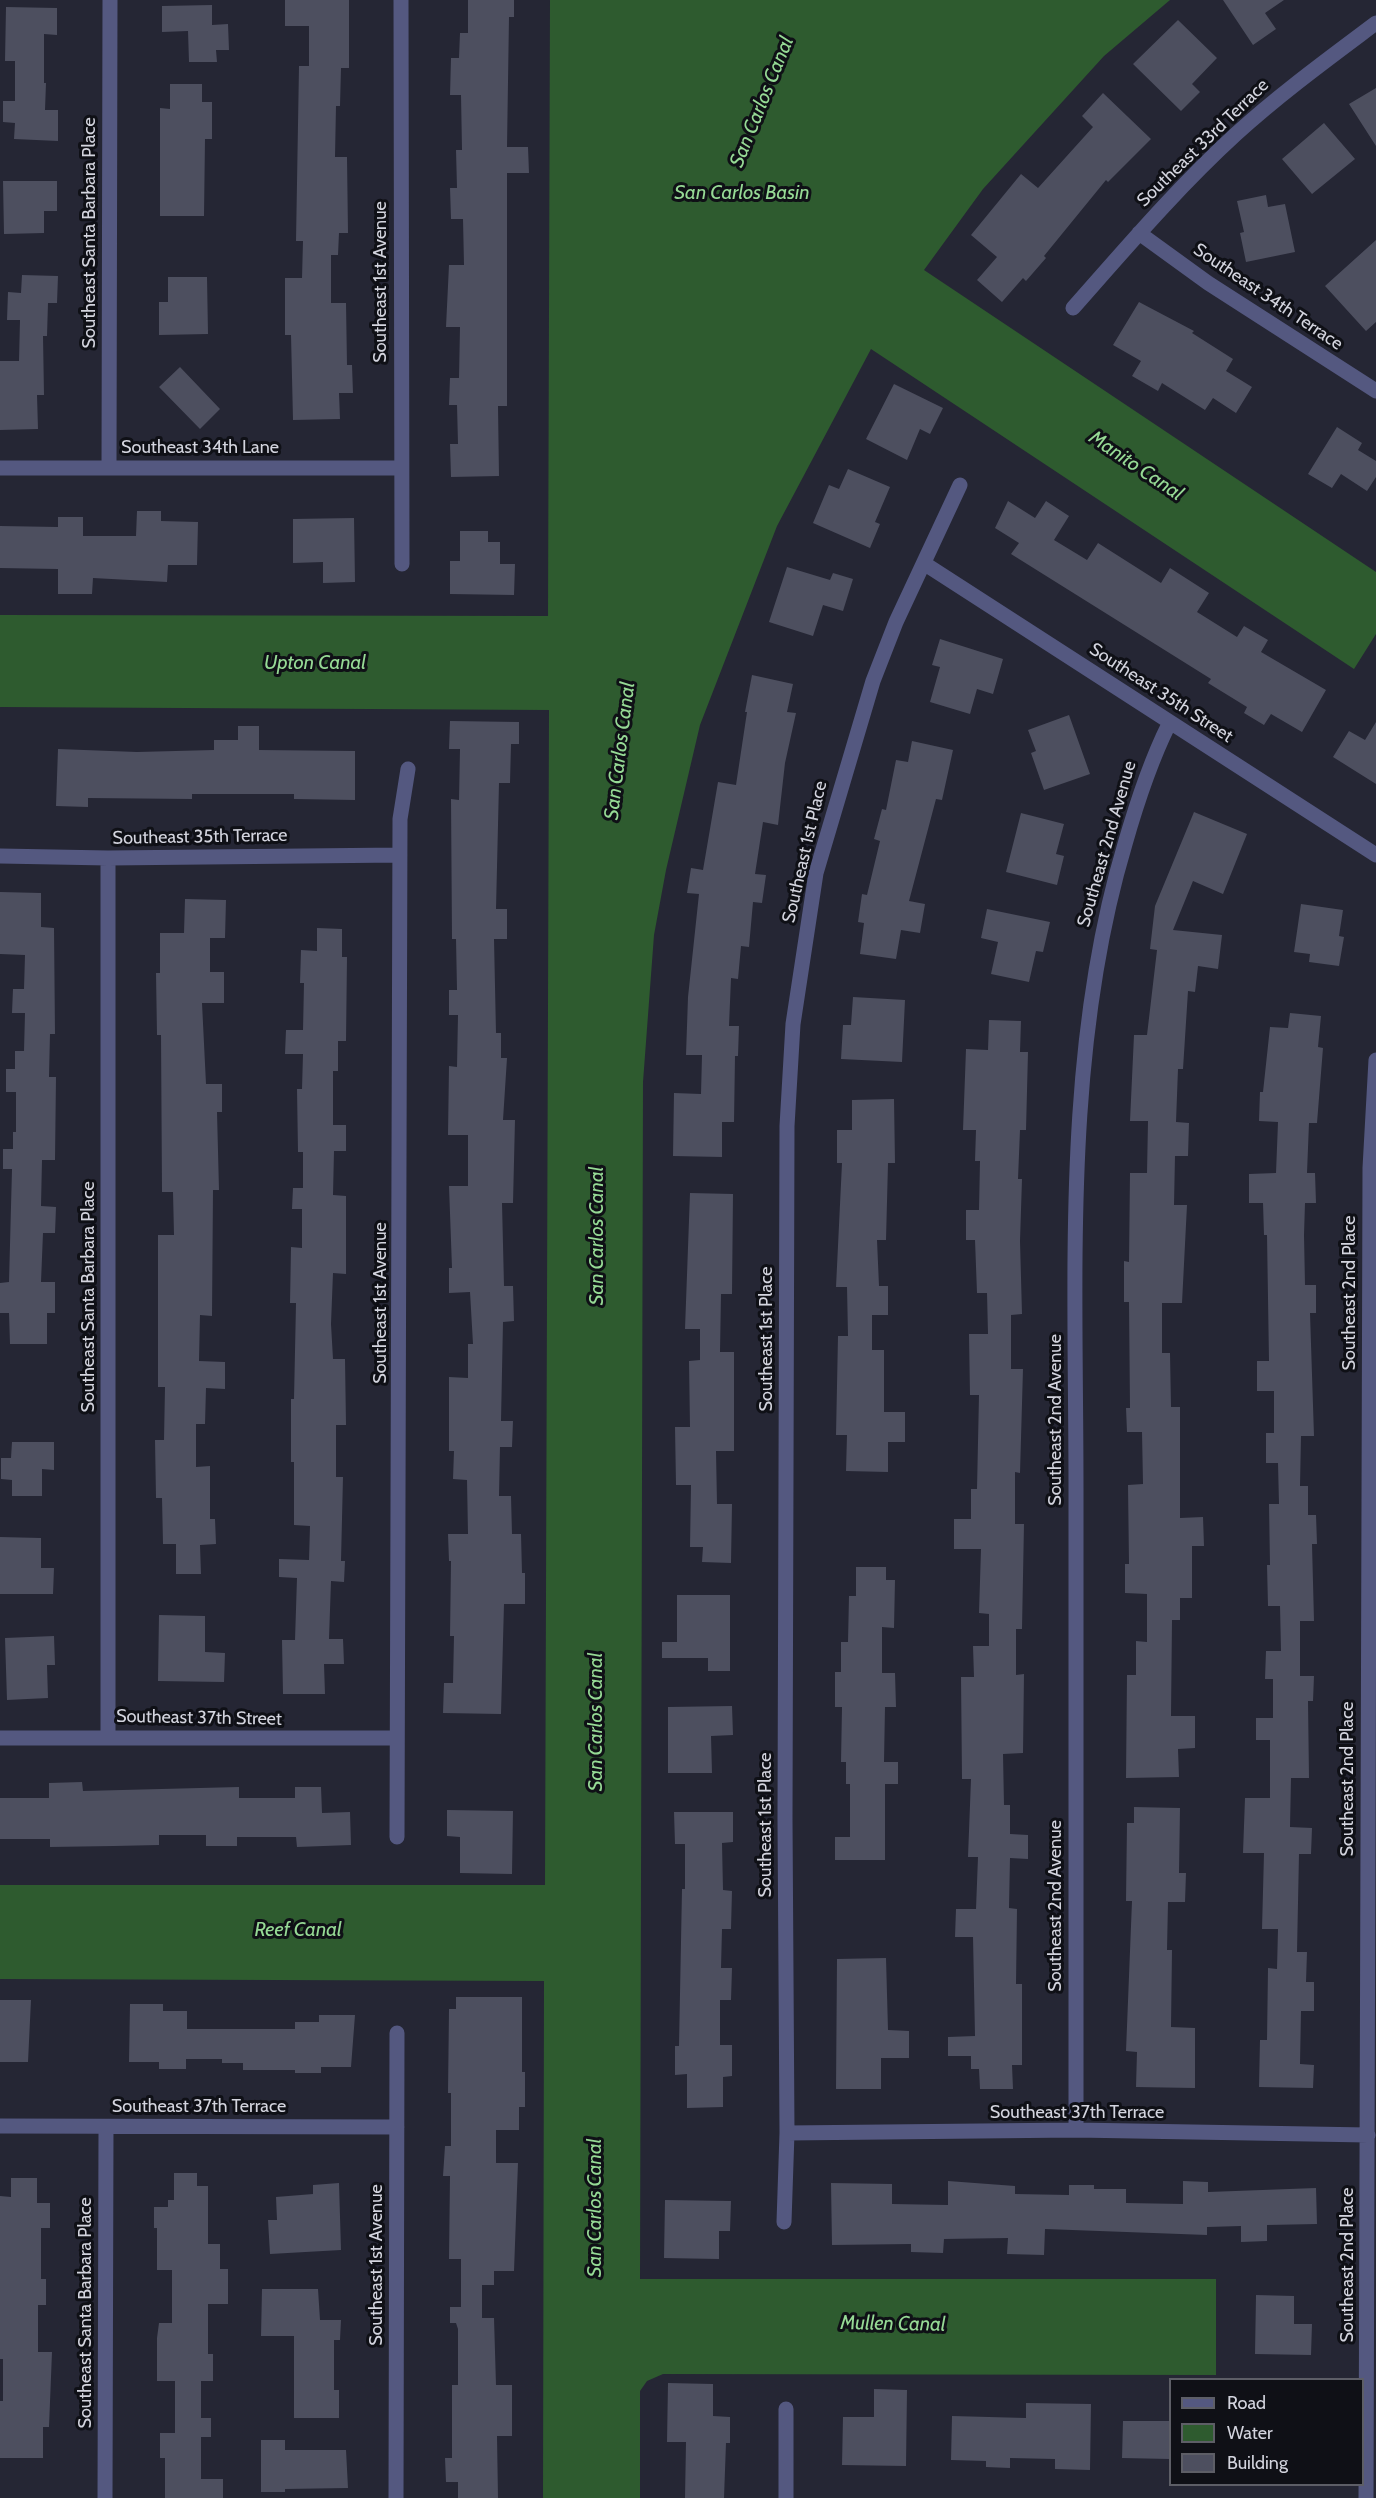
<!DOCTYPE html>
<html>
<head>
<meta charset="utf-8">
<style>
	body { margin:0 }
	#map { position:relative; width:1376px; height:2498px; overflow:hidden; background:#252634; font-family:Cabin,sans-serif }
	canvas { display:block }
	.legend { position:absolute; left:1169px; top:2378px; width:195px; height:108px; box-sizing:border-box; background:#0f1016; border:2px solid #5d5e66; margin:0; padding:8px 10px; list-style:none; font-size:18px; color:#d3d4de }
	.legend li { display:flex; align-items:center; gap:12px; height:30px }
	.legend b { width:30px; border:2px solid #5d5e66 }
</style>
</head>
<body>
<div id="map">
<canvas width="1376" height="2498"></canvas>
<ul class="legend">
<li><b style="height:8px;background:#545880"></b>Road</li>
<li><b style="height:16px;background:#2e5b2f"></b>Water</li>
<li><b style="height:16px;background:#4d4f5f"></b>Building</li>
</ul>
</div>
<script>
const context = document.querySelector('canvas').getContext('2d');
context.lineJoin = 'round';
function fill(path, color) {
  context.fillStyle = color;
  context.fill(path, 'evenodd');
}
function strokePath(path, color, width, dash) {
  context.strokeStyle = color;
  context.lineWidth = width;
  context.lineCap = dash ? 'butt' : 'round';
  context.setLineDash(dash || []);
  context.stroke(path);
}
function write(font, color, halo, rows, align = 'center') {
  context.font = font + ' Cabin,sans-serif';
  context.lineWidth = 6;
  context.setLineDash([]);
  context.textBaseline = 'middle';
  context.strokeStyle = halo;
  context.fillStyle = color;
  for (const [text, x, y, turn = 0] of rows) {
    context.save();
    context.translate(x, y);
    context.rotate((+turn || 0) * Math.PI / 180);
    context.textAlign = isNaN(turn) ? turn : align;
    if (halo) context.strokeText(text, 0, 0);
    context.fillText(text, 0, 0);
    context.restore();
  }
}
fill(new Path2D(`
	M550,0h620l-66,56 -121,133 -59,81 452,302v62l-22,35 -483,-320 -94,177 -77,199 -34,145 -12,65 -11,147 -3,1197h576v96l-553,-1 -16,7 -7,10v107h-97l1,-517 -544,-2v-94h545l4,-1175 -549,-3v-92l548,1z`), '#2e5b2f');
fill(new Path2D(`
	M285,0h64v68h-8l-1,38h-4l-1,51h12l1,76h-9l-1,22h-7v48h15l1,62h5l1,28h-14l1,26 -47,1 -2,-85h-6v-57h17l1,-37h-7l3,-175h10v-40h-24z
	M468,0h46v17h-5l-2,130h21l1,26h-22v233h-9l1,70 -48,1 -1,-33h8l-1,-39h-8l1,-27h9l1,-51h-14l3,-62h15l-1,-46h-12l-1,-31h7l-1,-38h6l-1,-55h-11l1,-37h8l1,-25h8z
	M1223,0h61l-19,13 11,16 -23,16z
	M212,5v20l16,-1 1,26h-13l1,12h-28l-1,-31 -26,1v-26z
	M6,7l51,1v27l-13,-1v49h2l-1,27h13v31l-44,-2 1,-16 -12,-1v-21h12v-40h-10z
	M1178,20l39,38 -25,26 8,8 -19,19 -48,-47z
	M170,84h32v18h10v37h-7l-1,77h-44v-108l10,1z
	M1376,88v58l-27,-42z
	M1103,93l48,46 -43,43 -2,-2 -62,76 2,2 -20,23 -3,-3 -21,24 -25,-22 20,-23 -26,-22 50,-61 17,14 55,-61 -11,-11z
	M1324,123l31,36 -43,35 -30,-35z
	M3,181h54v30h-13v22l-40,1z
	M1266,195l2,12 17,-3 10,48 -49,10 -6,-29 4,-1 -7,-31z
	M1376,240v82l-10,9 -41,-45z
	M22,275l36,1 -1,27h-9l-1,33h-4l1,59h-7l1,34 -38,1v-69h19l1,-41h-13l1,-28 13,1z
	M168,277h39l1,57 -49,1v-33h9z
	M1139,302l55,29 -2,2 41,26 -7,12 26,16 -16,26 -23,-15 -8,12 -43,-27 -4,8 -26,-15 9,-15 -28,-16z
	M180,367l40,42 -20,20 -41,-42z
	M894,384l49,24 -13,26 -10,-5 -13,31 -41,-21z
	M1337,427l25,16 -4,7 18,11v16l-9,14 -26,-17 -9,14 -24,-14z
	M848,469l42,18 -15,35 5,2 -10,24 -57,-25 16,-38 10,4z
	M1008,501l27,17 11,-17 23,15 -15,24 33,20 11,-17 63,40 9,-15 39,25 -12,19 40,25 7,-11 24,14 -7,12 65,38 -24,42 -31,-18 -7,11 -20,-12 3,-6 -39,-24 3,-4 -200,-125 8,-11 -24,-15z
	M137,511h24v10l37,1 -1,43h-29l-1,17 -74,-4 -1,16h-34v-25l-58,-1v-42l58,1v-10h25v19h53z
	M354,518l1,64 -32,1v-21l-30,1v-44z
	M460,531h28v11h12v22h15l-1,31 -64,-1v-33h10z
	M787,567l43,13 3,-7 20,6 -10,32 -20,-6 -10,31 -44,-14z
	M940,639l63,20 -10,35 -16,-5 -7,25 -40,-12 10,-35 -8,-2z
	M752,675l41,9 -6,28 9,1 -11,50 -7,62 -15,-3 -8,52 11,1 -4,28 -9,-1 -4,45 -8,-1 -3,33 -7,-1 -2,48h10l-1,30h-3l-1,66h-12v35l-49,-1 1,-63 27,1 1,-39h-16l2,-58 11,-103 -12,-1 4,-25 12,2 15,-88 18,3 11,-73h-2z
	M1069,715l21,59 -46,16 -13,-37 5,-2 -8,-21z
	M450,721l69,1v22h-8l-1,39h-11l-3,126h11v30h-13l2,94h5v25h6l-4,62h12l-2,83h-11l2,83h9l1,35 -11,1 -2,99h12l-1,26h-12l-1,49h12l1,38h9l1,39h3v31h-21l-3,110 -58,-1 1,-30h9l1,-47h-4l1,-75h-2l-1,-27h20l-1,-54 -14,-1 1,-28h-5v-74l19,1v-34h5l-3,-52 -21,1v-25h3l-3,-82h19v-51h-20l1,-69 8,1 1,-52h-9v-25h8l-1,-51h-4l-1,-140 8,1 1,-51h-11z
	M1376,722v62l-43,-27 16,-26 16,9z
	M238,726h21v24l96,1v49l-61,-1v-5h-102v5l-104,-1v9l-32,-1 2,-57 79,3 77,-2v-10h24z
	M912,741l41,9 -11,50 -6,-1 -27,102 16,3 -5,29 -19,-3 -5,29 -36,-5 4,-31 -6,-1 4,-28 5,1 13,-54 -6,-2 8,-30 4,1 10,-50 12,2z
	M1194,812l53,22 -24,60 -30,-13 -20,49 49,5 -4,34 -20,-3 -3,26 -7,-1 -5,78h-5l-2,53 13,1 -1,33h-13l-1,49h13l-5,98h-20v50h8l1,54h9v111l23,-1 1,29h-12v52h-12v22h-8l-1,96h24v32l-17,1 1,28 -53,1 1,-103h9v-34l11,1v-48l-22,-1v-29h4l-1,-79 15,-1 -1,-52h-15l-1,-24h4l-1,-106h-5v-41l5,1 1,-89h17l1,-52h-18l4,-86h13l10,-85 -7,-1 5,-43z
	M1021,813l43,11 -8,30 8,2 -7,29 -51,-13z
	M0,892l41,1v34l13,1 1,106h-5l-1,43h7l-1,83h-13l-1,46 15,1 -1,26h-12l-2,49h14v31h-8v31h-37l-1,-31h-9v-30l9,-1 3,-113h-9v-20h10v-17h3v-40h-10v-23h9v-18h9l1,-38h-13l1,-24h11l1,-34 -25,-1z
	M185,899l41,1 -1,38h-15v34h14v31h-22l4,81h16v28h-5l2,78h-6l-1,126 -12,-1 -1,46 26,1v27l-19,-1 -1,36h-9v43l14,-1v53h5l1,25 -16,1 1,29h-25v-30h-13l-1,-46h-6l-1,-58h9l1,-53h-7v-152h16l-1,-43h-11l-1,-157h-4l-1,-62h4v-40h24z
	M1301,904l42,6 -4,26 5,1 -5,29 -30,-4 1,-8 -16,-2z
	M987,909l63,13 -7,30 -7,-1 -7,31 -38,-8 7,-32 -17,-4z
	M317,928l25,1v28h5l-1,84h-8v30h-5v54h13v26h-12l-1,44 13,1v78l-13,-1 -2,51 2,35h12l1,66h-10v52h7l-2,84h4l-1,21 -13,-1 -2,58h14l1,25h-20l1,30h-42l-1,-54h13l2,-62 -18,-1v-18l30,1 1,-34 -16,-1v-63h-3v-63h3l2,-96h-6l1,-56 11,1v-39h-10l1,-21h10v-36h-5l-1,-63h5l1,-35h-18l1,-24h17l1,-47h-4l1,-33 16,1z
	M853,997l52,3 -3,62 -61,-3 2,-34h8z
	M1290,1013l31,3 -3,31 5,1 -6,75h-8l-2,50h8l1,30h-11l-1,32 1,50h11v28h-6l4,123h-13l-1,50h8v29h8l1,29h-5l2,77h-14v55h14l-1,25h-5l1,77h-18l-1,49 22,1 -1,26h-12l-2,98h10l-1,30h8v29h-13l-1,53 14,1 -1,23 -54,-1 1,-47h7l1,-72 9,1 1,-40h-16l2,-76h-21l2,-55h25v-58h-14v-22h17v-39h-8l1,-28h15l-1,-45h-12l-1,-41h3l-1,-61h10l-1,-41h-12v-30h8v-42h-17v-30h12l-2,-126h-3l-1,-32h-14v-29l27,-1 2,-51 -19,-1 1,-29h3l7,-65 18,1z
	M989,1020l32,1 -1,31h8l-2,78h-6l-2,49h4l-2,62 2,73 -11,1v54h12l-3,104 -5,-1v52h9l-2,105h-6v46l8,-1 -1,79 -20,1 1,51h6v29l18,1v24l-18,-1 -1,50 8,1 -1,75h6v81h-10l1,24h-33l-1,-20h-8v-13h-23v-19l27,-1 -2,-99h-18l1,-28h20l2,-52h-10l3,-78h-9l-1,-102h13l-1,-31h16v-32l-10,-1 2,-64h-27v-30h17v-30h6l2,-94h-9l-1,-61h19l-1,-41h-10l-2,-53h-9v-30h13l1,-49h-5l1,-31h-13l3,-81 22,1z
	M894,1099l1,64h-7l-2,77h-9l2,46h9v29h-16v35h12v62h21v30h-17v30l-42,-1 1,-36h-11l2,-99h10l-1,-49h-11l6,-124h-5v-33h15v-30z
	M690,1193l43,1 -1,100h-11l-1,58h14v99h-18l1,53h15l-1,59 -29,-1 1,-15h-13l1,-62h-15l-1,-58h15l-1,-66 11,-1v-31h-15z
	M12,1442h42v28l-12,-1v27h-30v-16l-11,-1v-21h10z
	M0,1537l41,1v30h13l-1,26h-53z
	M856,1567h30v13h9l-1,48 -12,-1v46h13l1,34h-11l-1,55h14v22h-13v76h-50v-23h15v-53h-4v-22h-5l1,-55h-7v-35h6v-30h7l1,-46h7z
	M677,1595h53v76h-22v-13h-46v-16h15z
	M159,1615l46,1v36l20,1 -1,29 -66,-1z
	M54,1636l1,29h-8l1,33 -41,2 -2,-62z
	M732,1706l1,29 -22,1 1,37h-44v-66z
	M82,1782l1,9 156,-4v11h56v-11h26l1,26 28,-1 1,33 -54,2 -1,-10h-59v9h-31v-11h-47v10l-45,1 -64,1v-8h-50v-41h49v-15z
	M1134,1807l46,1 -1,65h7l-1,29h-17l-1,48h5l-1,77 24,1v60l-59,-1 1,-35 -11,-1 6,-150h-6l1,-78h7z
	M447,1810l66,1 -1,63 -52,-1v-36l-13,-1z
	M674,1812h59v30l-11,1 1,47 9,1 -1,38h-9l-1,39h11l-1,32h-11v45h12v31l-9,1v30l-36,1v-34l-12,1v-29h4l3,-157h3v-45h-10z
	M886,1958l2,72 21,1v27h-28v31h-45l1,-130z
	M456,1997h66v75h3v35h-6v23h-23v33h22l-4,108h-20v14h-12v33h12l2,67h16v51h-15l1,62h-40v-16h-12l-1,-24h7v-73h6v-56l-2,-6h-6v-16h11v-48h-12l1,-83h-7l2,-30h6v-53h-3l1,-84h7z
	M0,2000h31l-3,62h-28z
	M130,2004h33v7h24v18h108v-7h24v-7h36l-4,52h-30v6h-26v-3h-52v-7h-21v-4h-36v10h-27v-7h-30z
	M174,2173h23v13h11v58h12v25h8v35h-20v50h5v27h-12v37h10v19h-10v42h22v19h-58v-40h-5v-25h15v-52h-18v-43l2,-15h13v-53h-15v-42h-3v-21h14v-7h6z
	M11,2178h26v25h13v25h-9v51h5v26h-8v47h14l-3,75h-6v31h-43v-57h3v-42h-3v-163l11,1z
	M948,2181l67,5v8l54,1v-10h25v4h32v14l57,1v-23l25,1v10l108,-4 1,36 -50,1v16l-26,1v-16l-34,1v8l-162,-6 -1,26 -37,-1 1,-16 -64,1 -1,14 -32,-1v-8l-79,1 -1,-62 61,1v20l56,1z
	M339,2183l2,67 -71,4 -2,-34h9l-1,-23 37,-3v-9z
	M665,2200l66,1 -1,30h-11v28l-55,-1z
	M262,2289h56l2,31h21l-1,20h-6v50h5v28h-45v-82h-33z
	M1256,2295l38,1v28h18l-1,31 -56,-1z
	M668,2383l45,1v32l17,1v26h-4l-2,55h-39l1,-56h-19z
	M874,2389l33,1 -1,76 -64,-1 1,-48h31z
	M1026,2403l65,1 -1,66 -35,-1v-10l-45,-1v10l-24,-1v-6l-35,-1 1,-44 74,2z
	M1123,2421h47v38l-48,-1z
	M261,2440h24v10h61l2,38 -63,1v3h-24z`), '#4d4f5f');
strokePath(new Path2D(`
	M401,0l1,564
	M1139,233l69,50 168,108
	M1073,308c53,-60 104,-120 163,-174 44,-40 92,-75 140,-111
	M109,467l1,-467
	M0,468h400
	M925,564l451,291
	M0,856l108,2 292,-3
	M108,1737v-879
	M0,1738h397
	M397,1837l3,-1018 8,-50
	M0,2126l397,1
	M1076,2130c0,-214 0,-428 0,-642 0,-214 -13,-437 49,-644 12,-42 25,-82 44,-120
	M787,2133l289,-3 292,5
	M784,2222l3,-89 -2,-315 2,-692 6,-102 23,-151 57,-192 23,-59 64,-137
	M786,2409v89
	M105,2498l1,-371
	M396,2498l1,-465
	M1366,2498l4,-1330 6,-108`), '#545880', 15);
write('18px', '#d3d4de', '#0f1016', [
	["Southeast 33rd Terrace",1203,143,-44],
	["Southeast Santa Barbara Place",90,233,-90],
	["Southeast 1st Avenue",381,282,-90],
	["Southeast 34th Terrace",1268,297,34],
	["Southeast 34th Lane",200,448],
	["Southeast 35th Street",1161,693,33],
	["Southeast 35th Terrace",200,837,-1],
	["Southeast 2nd Avenue",1107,844,-74],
	["Southeast 1st Place",805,852,-77],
	["Southeast 2nd Place",1350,1293,-90],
	["Southeast Santa Barbara Place",89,1297,-90],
	["Southeast 1st Avenue",381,1303,-90],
	["Southeast 1st Place",767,1339,-90],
	["Southeast 2nd Avenue",1056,1420,-90],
	["Southeast 37th Street",199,1718,1],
	["Southeast 2nd Place",1348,1779,-90],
	["Southeast 1st Place",766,1825,-90],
	["Southeast 2nd Avenue",1056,1906,-90],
	["Southeast 37th Terrace",199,2107],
	["Southeast 37th Terrace",1077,2113],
	["Southeast 1st Avenue",377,2265,-90],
	["Southeast 2nd Place",1348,2265,-90],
	["Southeast Santa Barbara Place",86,2313,-90]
]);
write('italic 20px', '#96da95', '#0f1016', [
	["San Carlos Canal",762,102,-68],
	["San Carlos Basin",742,193],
	["Manito Canal",1136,466,34],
	["Upton Canal",315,663],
	["San Carlos Canal",620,751,-83],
	["San Carlos Canal",597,1236,-90],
	["San Carlos Canal",596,1722,-90],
	["Reef Canal",298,1930],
	["San Carlos Canal",595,2208,-90],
	["Mullen Canal",893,2324,1]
]);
</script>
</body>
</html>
